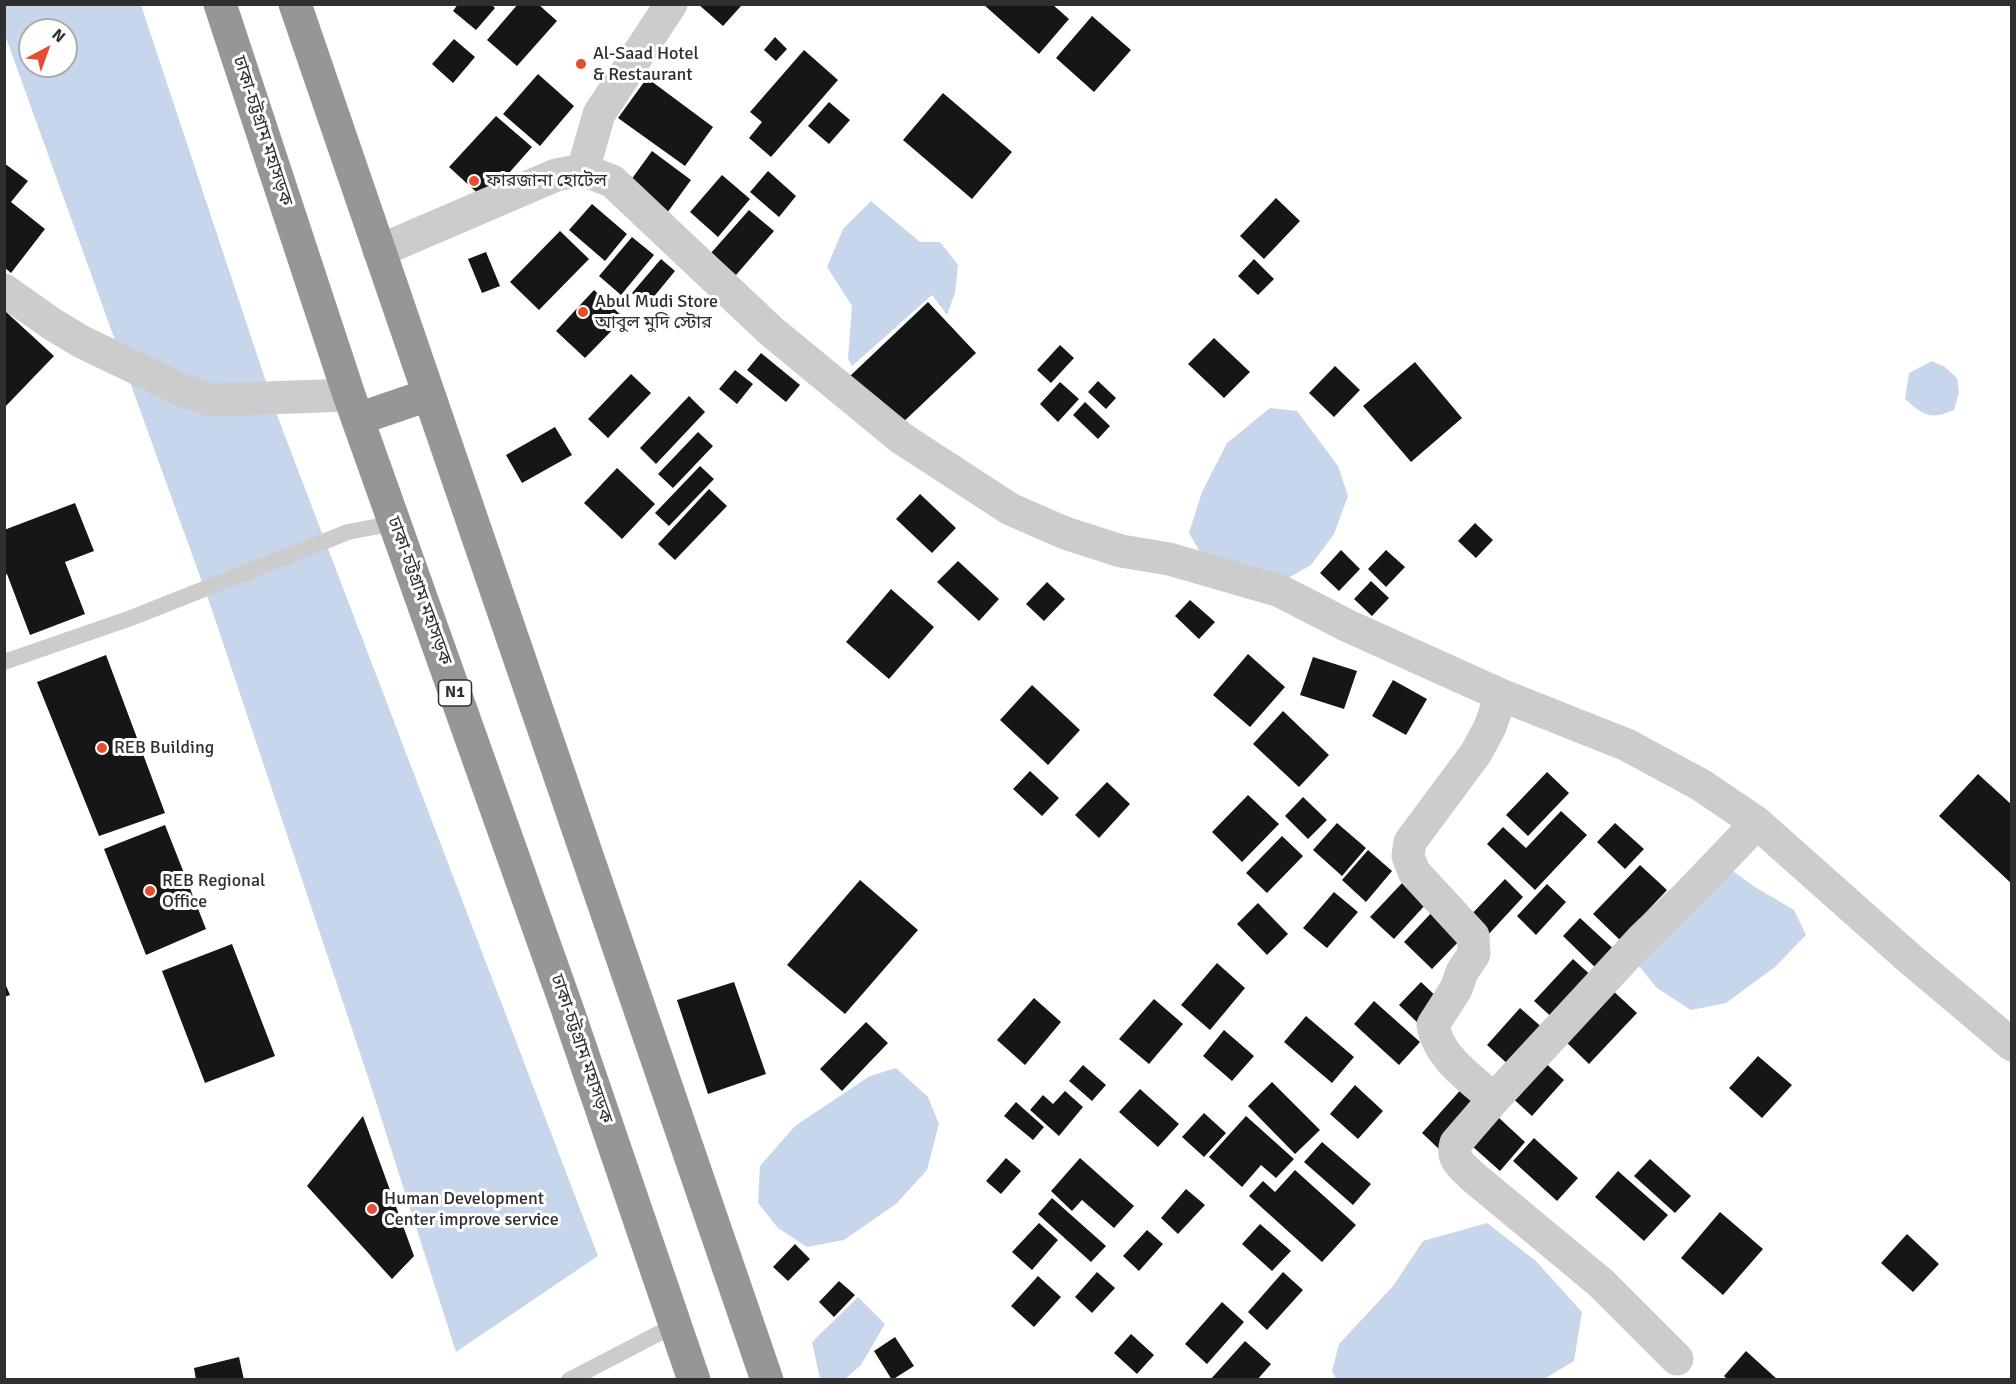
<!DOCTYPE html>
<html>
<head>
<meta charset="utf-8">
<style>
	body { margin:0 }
	#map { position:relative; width:2016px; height:1384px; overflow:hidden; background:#fff; font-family:Signika,sans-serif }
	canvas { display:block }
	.frame { position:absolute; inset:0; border:6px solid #2f2f2f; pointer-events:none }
	.north { position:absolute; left:18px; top:18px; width:60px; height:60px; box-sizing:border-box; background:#fff; border:2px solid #acacac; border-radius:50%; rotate:41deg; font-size:16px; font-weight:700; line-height:24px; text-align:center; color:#2f2f2f }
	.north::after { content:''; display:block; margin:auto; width:21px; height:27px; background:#e54d31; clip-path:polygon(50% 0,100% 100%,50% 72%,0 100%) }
</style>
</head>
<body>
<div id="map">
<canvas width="2016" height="1384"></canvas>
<div class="frame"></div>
<div class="north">N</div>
</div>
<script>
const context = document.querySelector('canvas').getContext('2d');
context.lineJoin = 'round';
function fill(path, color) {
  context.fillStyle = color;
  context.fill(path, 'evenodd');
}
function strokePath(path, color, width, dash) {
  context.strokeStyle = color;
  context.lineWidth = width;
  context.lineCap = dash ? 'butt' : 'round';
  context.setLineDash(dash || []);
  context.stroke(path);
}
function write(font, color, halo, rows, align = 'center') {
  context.font = font + ' Signika,"Noto Sans Bengali",sans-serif';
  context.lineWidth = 6;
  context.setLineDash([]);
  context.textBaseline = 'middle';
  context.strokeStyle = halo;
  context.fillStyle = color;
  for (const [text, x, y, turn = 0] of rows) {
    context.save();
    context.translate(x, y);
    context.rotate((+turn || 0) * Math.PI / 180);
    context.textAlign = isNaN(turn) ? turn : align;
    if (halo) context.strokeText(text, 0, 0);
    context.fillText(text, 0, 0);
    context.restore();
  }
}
fill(new Path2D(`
	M5,5h136l136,410 321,841 -142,96 -88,-275 -157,-470 -206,-572zM30,30h36v36h-36z
	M871,201l49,41h20l18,23 -3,28 -8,22 -15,-20 -80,71 -4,-7 4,-53 -25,-39 16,-38z
	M1932,361l13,6 12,11 2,14 -5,18c-23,10 -30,6 -49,-11l4,-26z
	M1270,408l27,3 41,55 10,30 -14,38 -23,31 -44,25 -63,-31 -15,-26 13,-41 25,-49z
	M1730,869l25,18 39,23 12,25 -31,32 -49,36 -35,7 -34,-22 -24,-29z
	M896,1068l32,29 11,27 -12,46 -31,34 -52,36 -37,7 -29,-19 -20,-25 2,-37 35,-40 75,-50z
	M1487,1223l49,38 46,51 -8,49 -30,18h-208l-4,-8 7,-27 54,-58 30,-45z
	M858,1297l27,27 -24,41 -16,14h-25l-8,-37z`), '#c8d6ec');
fill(new Path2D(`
	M458,4h33l4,4 -19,22 -23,-19z
	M518,4h20l19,17 -40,45 -30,-26z
	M698,4h41l2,2 -18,20z
	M983,4h69l17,15 -30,35z
	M1092,16l39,34 -37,42 -38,-34z
	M775,37l12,12 -11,12 -12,-11z
	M454,39l21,18 -22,26 -21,-19z
	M804,50l34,30 -67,77 -22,-19 13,-16 -12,-10z
	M538,74l36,32 -34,40 -37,-32z
	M647,78l66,49 -28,39 -67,-48z
	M943,93l69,59 -40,47 -69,-59z
	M829,102l21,18 -21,24 -21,-18z
	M496,116l36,31 -47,53 -36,-33z
	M652,151l39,29 -24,33 -39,-29z
	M4,163l24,18 -17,21 34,27 -34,44 -7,-6z
	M768,171l28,25 -17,21 -29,-25z
	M722,175l28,24 -32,38 -28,-25z
	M1276,198l24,23 -36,38 -24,-23z
	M592,204l35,30 -22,27 -36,-31z
	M749,210l25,21 -38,44 -25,-22z
	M560,231l29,28 -50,51 -29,-28z
	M632,237l22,18 -33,40 -22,-19z
	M486,252l14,34 -18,7 -14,-34z
	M661,259l14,12 -28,34 -15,-12z
	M1254,259l20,20 -16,16 -20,-19z
	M594,290l30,28 -39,40 -29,-27z
	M928,302l48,51 -78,74 -48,-51z
	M4,310l50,46 -50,52z
	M1214,338l36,34 -26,26 -36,-34z
	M1060,345l14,13 -23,25 -14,-13z
	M761,353l39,32 -14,17 -39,-32z
	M1415,362l47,56 -51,44 -48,-56z
	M1335,366l25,24 -26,27 -25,-24z
	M735,370l18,14 -16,20 -18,-15z
	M631,374l20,19 -43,45 -20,-19z
	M1098,381l18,17 -10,11 -18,-17z
	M1060,382l19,17 -21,23 -18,-18z
	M689,396l16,16 -49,52 -16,-16z
	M1085,402l25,24 -12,13 -25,-24z
	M555,427l17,28 -50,28 -16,-28z
	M698,432l15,14 -40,42 -15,-14z
	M700,466l14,13 -45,47 -14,-13z
	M617,468l38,36 -33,35 -38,-36z
	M709,489l18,17 -52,54 -17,-16z
	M920,494l36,34 -24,25 -36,-34z
	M75,503l19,48 -29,11 20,52 -55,21 -23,-61 -3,1v-45z
	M1475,523l18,17 -17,18 -18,-17z
	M1341,550l19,19 -21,22 -19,-18z
	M1386,550l19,17 -19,20 -18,-18z
	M958,561l41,38 -20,22 -42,-39z
	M1371,581l18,17 -17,18 -18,-17z
	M1047,582l18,17 -21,22 -18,-17z
	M891,589l43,38 -45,52 -43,-37z
	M1190,600l25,22 -16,17 -24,-23z
	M1248,654l37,33 -35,40 -37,-32z
	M106,655l59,158 -66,23 -62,-154z
	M1313,657l44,14 -13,38 -44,-14z
	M1393,680l34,19 -21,36 -34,-19z
	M1032,685l48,45 -32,35 -48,-45z
	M1283,711l46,44 -30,32 -46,-43z
	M1030,771l29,27 -17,18 -29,-27z
	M1547,772l22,21 -41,43 -22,-21z
	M1978,774l34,31v79l-73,-68z
	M1107,782l23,22 -31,34 -24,-23z
	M1248,795l31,29 -37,38 -30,-30z
	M1303,797l24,23 -19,19 -23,-23z
	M1561,811l26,24 -52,55 -48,-46 16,-17 23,21z
	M1337,823l29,25 -24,28 -29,-26z
	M1615,823l29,26 -19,20 -28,-27z
	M165,825l41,104 -60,26 -42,-106z
	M1282,836l21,20 -36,37 -21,-20z
	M1368,850l24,21 -26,31 -24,-22z
	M1640,865l27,25 -47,50 -27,-26z
	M1505,879l18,18 -37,40 -19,-18z
	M860,880l58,50 -73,84 -58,-49z
	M1404,881l23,22 -33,36 -24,-22z
	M1547,884l19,18 -30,33 -19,-19z
	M1334,892l24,20 -31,36 -24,-20z
	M1258,903l30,31 -21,21 -30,-31z
	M1434,910l29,27 -31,32 -28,-27z
	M1580,918l38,35 -18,19 -37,-36z
	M232,944l43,112 -70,27 -43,-112z
	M1573,959l22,20 -39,42 -22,-20z
	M1217,963l28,25 -35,42 -29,-25z
	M4,981l6,14 -6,2z
	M734,982l32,92 -58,20 -31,-94z
	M1421,982l20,19 -22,23 -20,-19z
	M1610,988l27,25 -48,51 -27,-26z
	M1034,998l27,24 -36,43 -28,-25z
	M1154,999l29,25 -34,40 -30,-25z
	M1374,1001l46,41 -21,23 -45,-41z
	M1520,1008l25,22 -34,37 -24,-22z
	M1306,1016l48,41 -22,26 -48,-41z
	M866,1022l22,21 -46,48 -22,-22z
	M1224,1030l30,26 -22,25 -29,-25z
	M1758,1056l34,29 -30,33 -33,-30z
	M1539,1057l25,23 -32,36 -25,-23z
	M1083,1065l23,20 -14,16 -23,-20z
	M1272,1082l48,48 -25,24 -47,-48z
	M1355,1085l28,26 -25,28 -28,-25z
	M1465,1085l19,16 -44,49 -18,-17z
	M1140,1089l39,35 -21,23 -39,-35z
	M1065,1091l18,16 -24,29 -29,-26 13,-15 10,9z
	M1016,1102l28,25 -11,13 -29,-24z
	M1204,1113l22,20 -22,24 -22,-20z
	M363,1116l51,140 -22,23 -85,-93z
	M1246,1116l48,43 -18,19 -15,-13 -19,22 -33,-30z
	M1498,1117l27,25 -25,29 -28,-25z
	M1534,1138l44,40 -21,23 -44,-40z
	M1322,1142l49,42 -18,21 -49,-43z
	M1006,1158l15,13 -20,23 -15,-13z
	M1080,1158l54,48 -20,22 -32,-28 -10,11 -21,-20z
	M1650,1159l41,37 -16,17 -41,-37z
	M1295,1170l61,55 -34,37 -73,-66 14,-15 12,11z
	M1618,1171l50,44 -24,26 -49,-44z
	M1186,1189l19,16 -27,29 -17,-16z
	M1052,1198l54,48 -15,16 -53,-48z
	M1720,1212l43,37 -40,46 -42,-37z
	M1039,1223l19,17 -26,30 -20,-18z
	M1260,1224l31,27 -19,20 -30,-27z
	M1147,1230l16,14 -24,27 -16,-15z
	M1907,1234l32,30 -26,28 -32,-29z
	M795,1244l15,15 -22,22 -15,-14z
	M1097,1272l18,16 -23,25 -17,-16z
	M1283,1272l20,18 -36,40 -19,-18z
	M1038,1276l23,21 -27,30 -23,-21z
	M839,1281l16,14 -21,22 -15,-15z
	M1222,1302l22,20 -37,42 -22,-20z
	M1131,1334l23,21 -17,19 -23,-21z
	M895,1337l19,29 -22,14 -18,-29z
	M1245,1341l26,23 -14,16h-47z
	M1746,1351l32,29h-50l-4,-4z
	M239,1357l5,23h-48l-2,-12z`), '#161616');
strokePath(new Path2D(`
	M4,662l127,-44 217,-86 47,-9
	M569,1380l106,-55`), '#ccc', 16);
strokePath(new Path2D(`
	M583,170l16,-56 72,-110
	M379,251l177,-76 27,-5 29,11 159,150 130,107 109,71 55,24 56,18 48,8 111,32 68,35 153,69 126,50 74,40 56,38 152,135 103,87
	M4,290l48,34 30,18 98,47 30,11 139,-5
	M1501,695l-11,32 -14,26 -66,89 -2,14 6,16 59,64 1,18 -12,18 -6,17 -23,36c5,32 37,53 61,74l-38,44c-5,16 5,22 16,33l129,107 76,76
	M1494,1099l148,-160 44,-42 71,-74`), '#ccc', 33);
strokePath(new Path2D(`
	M220,4l129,391 218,613 127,372
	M295,4l472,1376
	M358,419l70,-24`), '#969696', 33);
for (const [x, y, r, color] of [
	[581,64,6,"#e54d31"],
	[474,181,6,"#e54d31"],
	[583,312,6,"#e54d31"],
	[102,748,6,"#e54d31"],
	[150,891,6,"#e54d31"],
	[372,1209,6,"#e54d31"]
]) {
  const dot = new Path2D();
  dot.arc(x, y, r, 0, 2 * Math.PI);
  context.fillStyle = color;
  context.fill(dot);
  strokePath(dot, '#fff', 2);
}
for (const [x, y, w] of [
	[455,693,33]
]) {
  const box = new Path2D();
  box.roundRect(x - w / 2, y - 13, w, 26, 4.5);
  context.fillStyle = '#fff';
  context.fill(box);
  strokePath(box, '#2f2f2f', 1.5);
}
write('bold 16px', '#2f2f2f', null, [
	["N1",455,693]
]);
write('18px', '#2f2f2f', '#fff', [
	["Al-Saad Hotel",593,54],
	["& Restaurant",593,75],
	["ফারজানা হোটেল",486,181],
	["Abul Mudi Store",595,302],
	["আবুল মুদি স্টোর",595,323],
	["REB Building",114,748],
	["REB Regional",162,881],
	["Office",162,902],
	["Human Development",384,1199],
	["Center improve service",384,1220]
], 'left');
write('18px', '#2f2f2f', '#fff', [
	["ঢাকা-চট্টগ্রাম মহাসড়ক",262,131,72],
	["ঢাকা-চট্টগ্রাম মহাসড়ক",419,591,70],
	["ঢাকা-চট্টগ্রাম মহাসড়ক",581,1049,71]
]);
</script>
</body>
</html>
